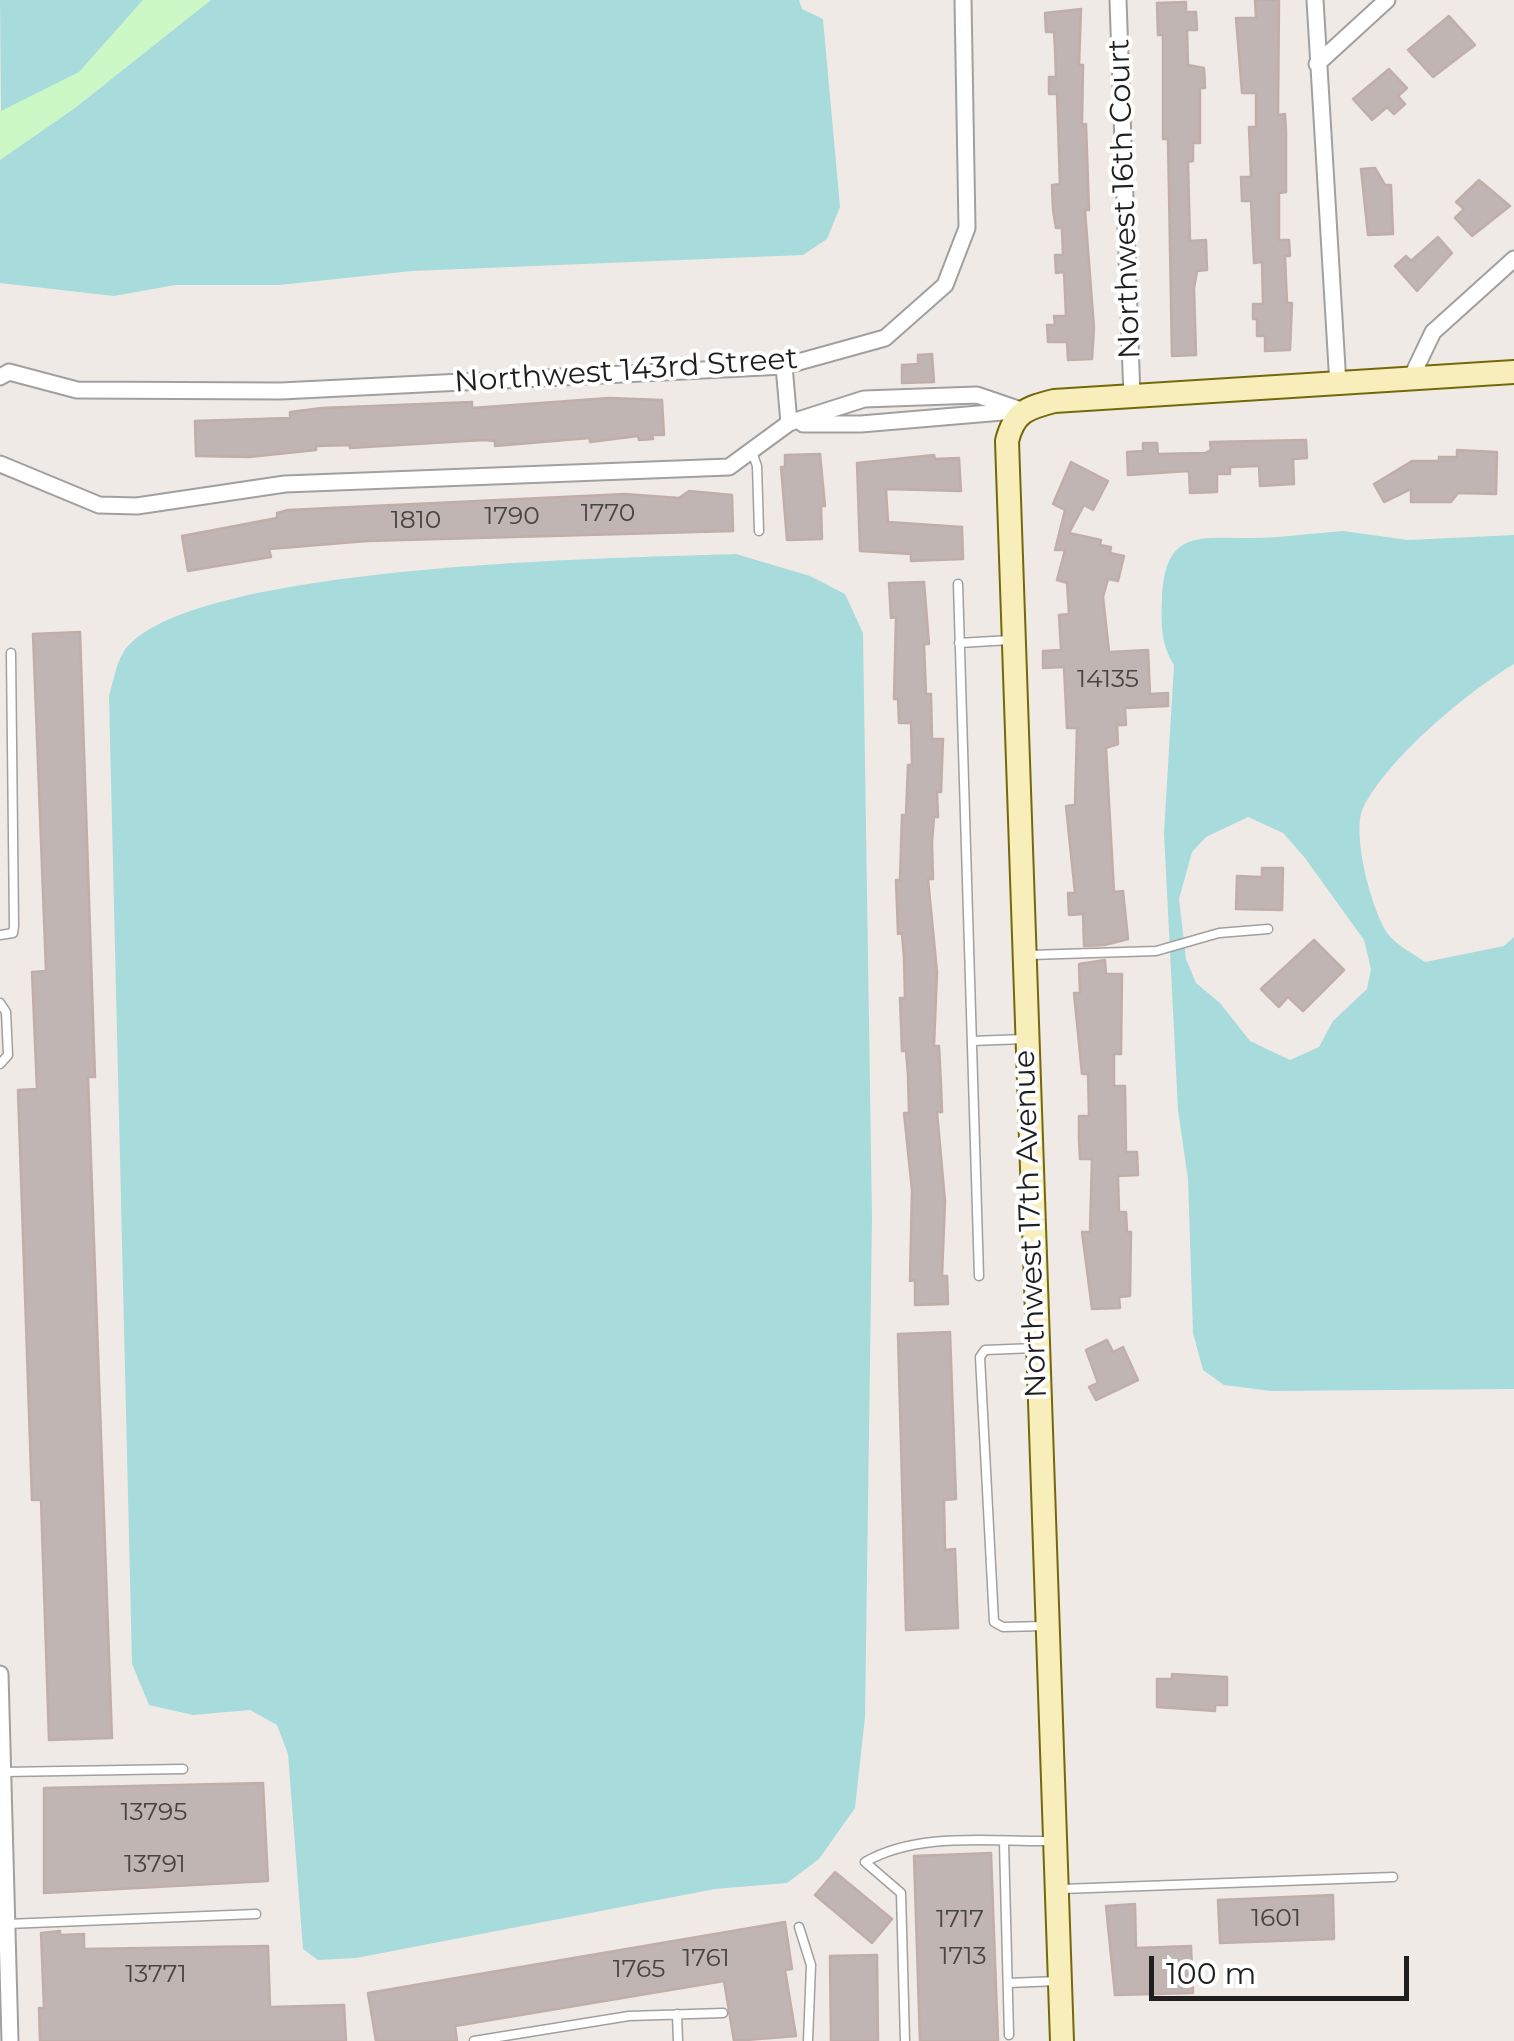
<!DOCTYPE html>
<html>
<head>
<meta charset="utf-8">
<style>
	body { margin:0 }
	#map { position:relative; width:1514px; height:2041px; overflow:hidden; background:#f0eae6; font-family:Montserrat,sans-serif }
	canvas { display:block }
	.scale { position:absolute; left:1149px; top:1956px; width:260px; height:45px; box-sizing:border-box; border:5px solid #1f1f1f; border-top:0; padding-left:12px; font-size:30px; line-height:35px; white-space:nowrap; color:#1f1f1f; -webkit-text-stroke:8px #fff; paint-order:stroke }
</style>
</head>
<body>
<div id="map">
<canvas width="1514" height="2041"></canvas>
<div class="scale">100 m</div>
</div>
<script>
const context = document.querySelector('canvas').getContext('2d');
context.lineJoin = 'round';
function fill(path, color) {
  context.fillStyle = color;
  context.fill(path, 'evenodd');
}
function strokePath(path, color, width, dash) {
  context.strokeStyle = color;
  context.lineWidth = width;
  context.lineCap = dash ? 'butt' : 'round';
  context.setLineDash(dash || []);
  context.stroke(path);
}
function write(font, color, halo, rows, align = 'center') {
  context.font = font + ' Montserrat,sans-serif';
  context.lineWidth = 8;
  context.setLineDash([]);
  context.textBaseline = 'middle';
  context.strokeStyle = halo;
  context.fillStyle = color;
  for (const [text, x, y, turn = 0] of rows) {
    context.save();
    context.translate(x, y);
    context.rotate((+turn || 0) * Math.PI / 180);
    context.textAlign = isNaN(turn) ? turn : align;
    if (halo) context.strokeText(text, 0, 0);
    context.fillText(text, 0, 0);
    context.restore();
  }
}
fill(new Path2D(`
	M143,0h68l-136,108 -75,52v-50l79,-38z`), '#cbf8c5');
fill(new Path2D(`
	M0,0h143l-64,72 -78,39z
	M211,0h588l3,9 21,10 17,188 -13,32 -24,16 -391,16 -133,14h-104l-61,11 -114,-13v-123l75,-52z
	M1343,531l65,9 106,-5v129c-48,29 -125,93 -151,144 -12,25 9,104 25,126 8,11 26,20 37,28l79,-16 10,-9v452l-243,2 -47,-6 -21,-15 -10,-37 -5,-154 -10,-69 -14,-277 10,-168c-13,-20 -13,-42 -12,-66 3,-69 35,-61 89,-61 31,0 62,-5 92,-7zM1248,817l35,16 22,25 59,82 7,29 -4,20 -34,32 -14,26 -29,13 -40,-19 -30,-38 -24,-20 -10,-24 -7,-60 13,-47 14,-15z
	M736,554l74,22 35,18 18,39 9,585 -7,499 -10,91 -36,51 -32,24 -72,6 -359,69 -38,2 -15,-11 -15,-195 -11,-29 -27,-15 -57,5 -44,-10 -17,-41 -23,-968c4,-13 7,-32 14,-43 57,-90 503,-95 613,-99z`), '#a8dbdc');
const building = new Path2D(`
	M1255,0h24l-1,115 7,-1 1,17v61l-7,1v47h10l1,16h-5l2,47h5l-2,47 -25,1v-15h-8v-17h-4v-15h10l-1,-42 -8,1 -3,-62h-9l-1,-24h10l-2,-50h7v-34h-14l-6,-75h20z
	M1186,2v10h10l1,18h-10l1,35 16,3 1,20h-5v55h-7v18l-5,1 2,79 16,-1 1,30 -10,1 -3,17 2,67 -24,1 -4,-217h-5v-104h-5l-1,-32z
	M1081,9l-2,56h4l-1,60 4,-1 3,86h-4l9,118 -2,31 -24,1 -1,-18h-19l-1,-17h8l-1,-9h12l-2,-44 -8,1 -1,-18h8l-1,-27h-6l-3,-18 -1,-25 8,-1 -3,-90h-8v-17h7l-1,-27 -1,-18h-8l-1,-19z
	M1449,16l26,29 -42,32 -25,-27z
	M1389,69l18,19 -9,8 7,8 -11,10 -7,-7 -15,13 -19,-21z
	M1375,168l10,17h6l2,49 -25,1 -7,-66z
	M1479,180l31,26 -38,30 -17,-18 9,-9 -8,-7z
	M1438,237l14,16 -35,38 -22,-25 11,-10 5,5z
	M932,354l2,28 -32,1v-18l16,-1v-9z
	M609,398l53,2 2,35h-12l1,4 -14,1 -1,-4 -48,6v-4l-95,8v-5l-12,-1 -133,8v-3l-34,1v4l-67,7 -53,-1 -1,-35 95,-3v-6l32,-4 150,-6v6z
	M1306,440l1,18 -14,1 1,25 -34,2 -1,-20 -29,1v7h-13v18l-27,1 -1,-22 -61,4 -1,-23 16,-1v-8h14l1,11 47,-1 6,-3 -1,-8z
	M1457,450l40,2 -1,42 -38,-1 -7,9h-40v-13l-27,13 -10,-18 38,-23h27v-4h18z
	M820,454l5,52h-4l1,33 -35,1 -6,-73h4v-12z
	M934,455l1,4 24,-1 2,33 -75,-2 2,33 74,5 1,32 -52,2v-7l-51,-3 -3,-88z
	M1071,462l37,19 -15,29 -9,-5 -15,28 32,7 -1,5 11,2 -1,6 14,3 -6,25 -10,-2 -5,18 6,55 39,-2 2,44 18,-1v13l-43,2 1,17h-9l1,19 -12,4 8,144 9,-1 5,48 -23,6 -21,1 -1,-32 -14,1 -1,-22h7l-9,-87 9,-1 2,-77h-10l-3,-61 -21,1v-17l18,-1 -2,-35 10,-1 -2,-31 -10,-3 8,-30h-10l10,-40 -12,-6z
	M689,491l43,4 1,36 -366,10 -98,8 2,8 -83,14 -6,-35 95,-18v-5l11,-3 337,-16 54,4z
	M924,582l5,62h-5l2,50h5l1,45h11l-2,53h-4l1,25h-4l-2,25 1,37h-5l9,93 -3,74h5l2,40 1,26h-5l8,89 -3,75h5l1,28 -33,1v-25l-5,1 2,-91 -8,-77h5l-1,-38 -2,-24h-4l-2,-53h5l-1,-40 -2,-25 -4,1 -2,-54h4l2,-65h4l2,-50h4l-1,-42h-12l-1,-24h-4l2,-82 -5,1 -2,-35z
	M80,632l15,445h-7l24,661 -63,2 -8,-240h-9l-14,-410 19,-1 -5,-117 14,-1 -13,-337z
	M1262,868h21l-1,42 -46,-1 1,-33 25,1z
	M1314,940l30,30 -41,41 -15,-14 -9,10 -18,-18z
	M1105,960l1,14h16l-1,80h-7v32h11l1,66h11l1,23 -20,1 1,36h7l1,20h4l-1,64 -11,1 1,11 -28,1 -10,-77h8l2,-73h-12l-1,-19v-24h10l-1,-42h-6l-8,-81h6l-1,-29z
	M950,1332l6,167 -12,1 1,50 10,-1 3,79 -52,2 -8,-296z
	M1107,1340l6,12 10,-5 15,33 -42,20 -7,-13 9,-4 -12,-33z
	M1172,1674l55,3v28h-12v6l-58,-4v-28h15z
	M263,1783l5,98 -224,12v-105z
	M991,1853l7,188h-78l-6,-185z
	M835,1872l57,47 -20,24 -57,-48z
	M1333,1895l1,44 -114,4 -2,-43z
	M1135,1904l1,44 55,-2 2,47 -78,2 -9,-89z
	M785,1922l7,47 -7,1 11,66 -62,5 -10,-60 -269,45 2,15h-81l-8,-48z
	M60,1931v4l24,-1v15l184,-3 2,61 74,-2 2,36h-306l-1,-33h5l-3,-75z
	M877,1955l1,86h-47l-1,-85z`);
fill(building, '#c0b5b2');
strokePath(building, '#c1aea8', 2.5);
const lane = new Path2D(`
	M751,449l6,17 2,65
	M958,584l21,692
	M959,643l51,-3
	M0,935l13,-2 1,-7 -3,-273
	M1030,955l126,-4 63,-18 49,-4
	M0,1003l6,9 2,43 -8,9
	M972,1041l52,-2
	M1035,1348l-50,2 -5,7 14,265 9,5 41,-1
	M3,1772l180,-3
	M1004,1842l5,193
	M1062,1889l331,-12
	M7,1924l249,-10
	M799,1927l12,38 -3,76
	M1008,1983l50,-2
	M677,2014l1,27
	M474,2041l155,-25 94,-3
	M905,2041l-4,-148 -36,-31c54,-31 126,-20 186,-21`);
const street = new Path2D(`
	M1118,0l14,398
	M1315,0l23,385
	M1317,64l70,-64
	M784,366l5,57
	M1412,376l21,-44 81,-73
	M0,377l9,-5 68,18 204,1 503,-25 101,-28 60,-53 22,-57 -4,-228
	M803,424h58l153,-13
	M0,464l99,41 38,1 148,-22 444,-17 60,-44 75,-24 113,-4 44,15
	M0,1674l10,367`);
const secondary = new Path2D(`
	M1062,2041l-55,-1600c7,-29 20,-33 47,-40l460,-29`);
strokePath(lane, '#a0a0a0', 11);
strokePath(street, '#a0a0a0', 19);
strokePath(secondary, '#746908', 26);
strokePath(lane, '#fff', 8);
strokePath(street, '#fff', 15);
strokePath(secondary, '#f8eebc', 22);
write('25px', '#474444', null, [
	["1770",608,514],
	["1790",512,517],
	["1810",416,521],
	["14135",1108,680],
	["13795",154,1813],
	["13791",155,1865],
	["1601",1276,1919],
	["1717",960,1920],
	["1713",963,1957],
	["1761",706,1959],
	["1765",639,1970],
	["13771",156,1975]
]);
write('30px', '#1f1f1f', '#fff', [
	["Northwest 16th Court",1125,199,-92],
	["Northwest 143rd Street",626,371,-4],
	["Northwest 17th Avenue",1031,1224,-92]
]);
</script>
</body>
</html>
